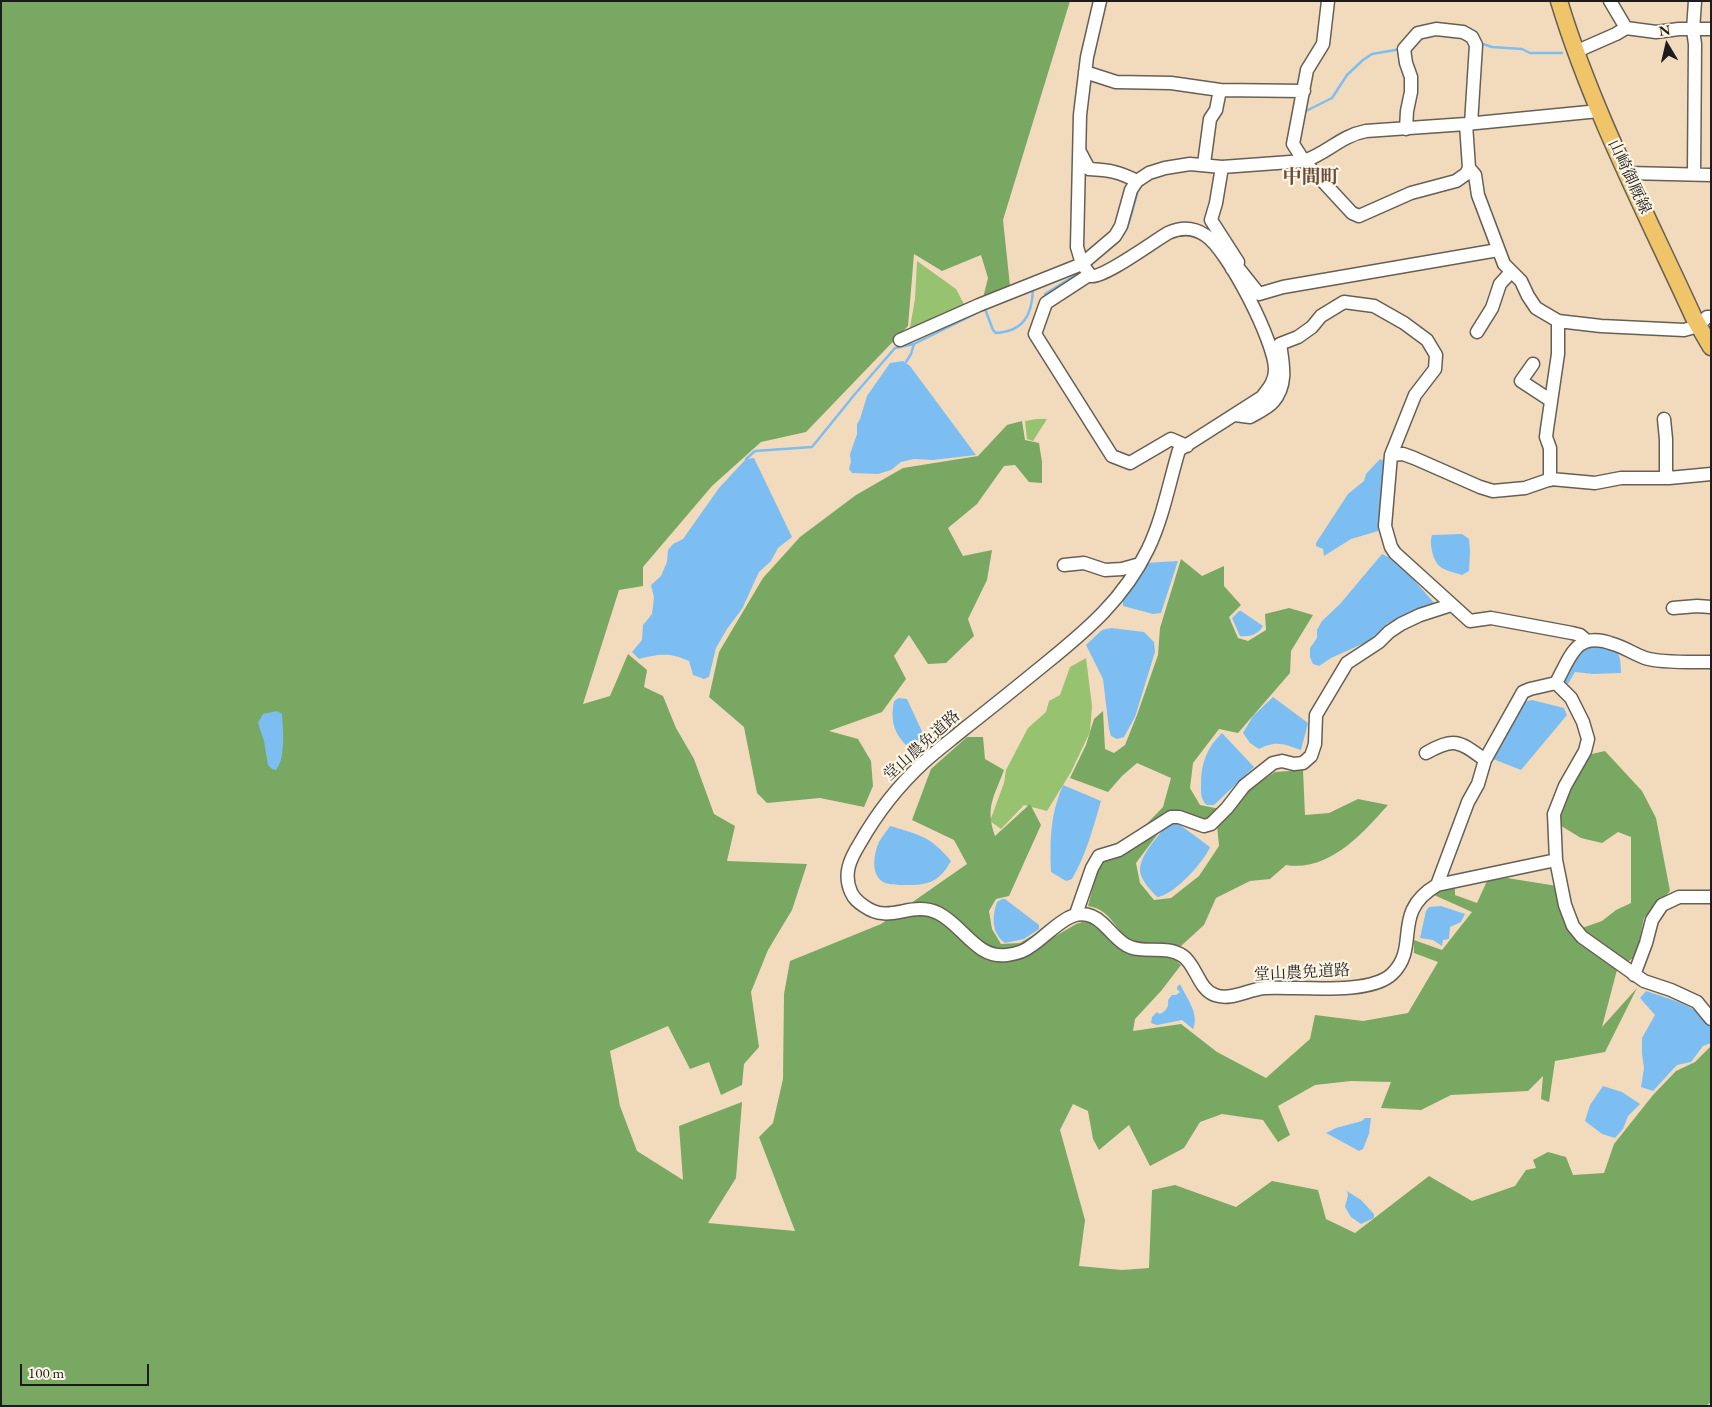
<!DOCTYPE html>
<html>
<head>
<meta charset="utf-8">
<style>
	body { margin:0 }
	#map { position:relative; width:1712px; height:1407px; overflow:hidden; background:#f2dbbc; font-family:"EB Garamond",serif }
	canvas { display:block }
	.frame { position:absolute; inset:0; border:2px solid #1c1c1c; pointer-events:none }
	.north { position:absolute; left:1642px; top:20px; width:50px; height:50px; -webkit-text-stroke:4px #fcf5e5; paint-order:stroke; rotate:351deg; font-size:14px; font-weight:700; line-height:20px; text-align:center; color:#1c1c1c }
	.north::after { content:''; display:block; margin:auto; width:18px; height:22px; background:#1c1c1c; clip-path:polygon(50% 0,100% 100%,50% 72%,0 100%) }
	.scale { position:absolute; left:20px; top:1364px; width:129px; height:22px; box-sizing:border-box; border:2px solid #1c1c1c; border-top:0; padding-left:6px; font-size:15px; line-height:18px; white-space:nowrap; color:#1c1c1c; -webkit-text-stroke:4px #fcf5e5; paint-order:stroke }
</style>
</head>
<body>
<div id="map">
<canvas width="1712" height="1407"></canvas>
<div class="frame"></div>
<div class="north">N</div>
<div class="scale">100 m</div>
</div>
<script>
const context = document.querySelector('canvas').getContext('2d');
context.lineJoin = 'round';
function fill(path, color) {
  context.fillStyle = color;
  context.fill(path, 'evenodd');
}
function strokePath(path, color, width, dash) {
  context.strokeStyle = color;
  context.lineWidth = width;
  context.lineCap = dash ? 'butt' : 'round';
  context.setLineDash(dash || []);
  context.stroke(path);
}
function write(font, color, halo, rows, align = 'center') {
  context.font = font + ' "EB Garamond","Noto Serif JP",serif';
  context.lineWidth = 4.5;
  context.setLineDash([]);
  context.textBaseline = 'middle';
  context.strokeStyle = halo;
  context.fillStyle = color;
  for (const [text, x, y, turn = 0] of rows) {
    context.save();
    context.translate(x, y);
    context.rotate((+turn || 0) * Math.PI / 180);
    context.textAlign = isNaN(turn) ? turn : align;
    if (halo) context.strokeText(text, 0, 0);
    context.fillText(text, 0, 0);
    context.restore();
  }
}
fill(new Path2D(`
	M917,261l39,28 9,17 -56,27 6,-34z
	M1037,419h10l-14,22 -6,-2 -2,-18z
	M1086,658l6,48 -2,26 -19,40 -24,39 -23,-6 -23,24 -11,-8 14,-38 2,-13 22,-42 18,-16 3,-11 11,-6 10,-28z`), '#97c270');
fill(new Path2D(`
	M1,1h1069l-67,219 7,66 -27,12 5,-20 -7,-23 -39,16 -28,-17 -6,72 -102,106 -45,10 -49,44 -69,81v19l-24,4 -36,114 27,-8 18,-42 19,16 -3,17 19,9 13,32 18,31 20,55 21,12 -8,35 80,3 -15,46 -24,40 -17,42 8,55 -15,17 -2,21 -21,10 -12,-33 -19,7 -22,-43 -58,25 10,55 17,45 46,29 -4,-54 63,-24 -6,76 -28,45 87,8 -36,-94 14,-14 10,-44 1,-85 6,-33 91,-37 86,-60 -13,-24 -42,-20 19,-51 36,-32h16l2,22 19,11c-10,27 -19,37 -9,66l35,-32 11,21 -32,71 -13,3 -7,12 3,18 9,15 19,-1 20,-12 9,9 27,-16 16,-5 34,31 42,3 13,12 -20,26 -26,28 -2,12 48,-7 36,28 49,26 44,-39 5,-24 48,6 45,-8 30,-51 -24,-9v-13l28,10 30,-38 -38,-17 8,-6 13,-2v8l22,8 10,-22 20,-3 50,8 8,33 53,47 -16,61 35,-39 -32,64 -50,9 -6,41 -8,-3 2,-23 -15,15 -77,4 -30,15 -40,-2 10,-26 -40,-1 -36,4 -37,21 12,29 -12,7 -15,-22 -41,-6 -22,8 -16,26 -34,18 -21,-41 -30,25 -6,-11 -5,-28 -15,-7 -13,26 25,90 -6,46 43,4 27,-2 3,-78 23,-5 61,22 36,-26 46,9 8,29 29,14 74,-57 43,25 43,-15 11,-16 10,-2 -3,-8 15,-8 18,5 7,18 31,-2 10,-29 39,-49 23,-24 19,-9 16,-16v356l-5,4h-1705z
	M1022,421l3,19 14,3 3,19v21l-13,-1 -14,-17 -11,1 -27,38 -29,24 15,28 29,-6 -5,30 -19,39 6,17 -28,27 -18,1 -19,-29 -15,21 12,23 -24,33 -53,19 29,8 13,22 2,25 -9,21 -44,-9 -53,5 -10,-10 -13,-66 -35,-30 10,-45 44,-74 37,-41 56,-42 47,-27 75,-12 29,-31z
	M1181,559l21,17 22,-10v20l17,19 -12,12 9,21 10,3 18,-11 -1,-16 24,-6 24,7 -22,36 -1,22 -52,60 -19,-4 -26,34 -3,25 10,17 20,4 -13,13 -32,-8 -40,22 28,-29 8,-29 -34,-15 -15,13 -14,16 -38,-14 16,-33 8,-26 9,-8 2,38 9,4 11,-8 12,-30 21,-60 2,-27z
	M1605,751l37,40 14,27 14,73 -26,27 -8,38 -10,7 -44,-35 20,-7 14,-11 15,-7v-66l-13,-5 -16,11 -21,-5 -23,-14 6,-25 23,-44z
	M1303,770l2,45 24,-2 29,-14 30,6c-26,29 -59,67 -102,60l-16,14 -20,2 -34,17 -12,27 -23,21c-13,-2 -41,3 -51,-5 -16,-13 -19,-31 -42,-35l9,-34 5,-14 64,-35 -30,40 4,20 14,17 17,-2 28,-22 20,-30 -2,-21 31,-35 27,-18z`), '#79a862');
fill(new Path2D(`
	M903,361l7,5 66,89 -43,5 -19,-1 -13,3 -10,8 -13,4 -26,-1 -3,-4 2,-7 -1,-8 7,-20v-10l3,-5 7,-23 23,-33z
	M754,458l38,79 -14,11 -7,13 -12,11 -17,37 -15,20 -11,19 -7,29 -5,2 -11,-4 -4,-14c-20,-9 -30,-7 -50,-2l-7,-7 10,-12 1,-15 9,-11 2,-17 -3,-12 10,-9 6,-14 1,-12 5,-6 10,-5 36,-51 27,-29z
	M1380,459l4,2 -6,70 -27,8 -27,17 -1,-7 -7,-3v-3l32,-49 16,-13 2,-7z
	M1462,534l7,5 1,12 -1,20 -7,4c-16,-5 -26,-5 -30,-24 -1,-6 -2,-10 0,-16z
	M1382,554l15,7 39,44 -48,18 -19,18 -38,17 -12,8 -6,-2 -3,-7v-9l7,-10v-8l5,-9 18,-17z
	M1178,561l-17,52 -8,1 -30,-8v-6l22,-37z
	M1239,611h2l22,15c-5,9 -14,11 -23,10l-8,-18z
	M1111,628l33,4 10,10 1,10 -20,65 -11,20 -7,2 -6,-3 -2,-7 -6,-50 -17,-34 16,-15z
	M1592,644c23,6 29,2 29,29l-28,1 -18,-2 -7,12 -6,-4 14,-25z
	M1273,697l35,26 -7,27c-18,-6 -24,-10 -42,-1l-9,-6 -7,-10 10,-17z
	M899,698l8,1 25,54 -13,5c-5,-10 -10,-9 -16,-16 -11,-13 -12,-25 -9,-41z
	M1532,700l32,8 3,7 -46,55 -33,-13 32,-54z
	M277,711l5,3c1,15 4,44 -6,56l-4,-1 -4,-4 -4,-24 -6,-18 5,-9z
	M1222,733l32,34 -40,38h-7c-7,-6 -6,-13 -6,-22 0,-19 6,-36 21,-50z
	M1063,785l38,16c-8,27 -15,54 -29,78l-6,2 -15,-9c-1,-33 -1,-56 12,-87z
	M1170,822h6l34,25c-6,15 -37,49 -53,50 -6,-7 -13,-13 -16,-22 -6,-16 19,-41 29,-53z
	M890,826c30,9 40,10 61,35 -4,7 -8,13 -15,18 -9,6 -20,6 -30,6 -7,0 -17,0 -23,-3 -13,-8 -9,-29 -4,-40 3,-6 8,-11 11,-16z
	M1002,899h3l34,26v4l-15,10 -19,4c-14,-11 -13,-26 -8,-41z
	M1441,906l24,8 -4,8 -11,5 -1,12 -6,1 -1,6 -9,-6 -13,-2 6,-27 3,-4z
	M1180,984c6,13 20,30 13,45l-11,-9 -25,5 -6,-2 1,-6 5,-5 3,2c6,-3 9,-7 8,-14l4,-5h4l4,-3 -3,-3v-2z
	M1646,991c20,7 56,15 64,36 2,5 1,12 1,16l-8,3 -12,16 -14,3 -24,26 -12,-4 3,-19 -2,-14v-16l13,-23 -15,-17z
	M1603,1086l19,6 18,12 -12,12 -5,13 -8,9 -13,-4 -17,-13 5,-16z
	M1365,1118h6l-2,16 -6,15 -4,2 -33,-18 10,-5 26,-7z
	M1347,1191l14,9 13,14v4l-13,6 -10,-7 -6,-10 3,-12z`), '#7dbef2');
strokePath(new Path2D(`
	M1480,43l12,4 30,2 8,4h32
	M1306,111l26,-13 15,-23 16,-15 9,-6 29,-5
	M1108,250c23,-18 21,-30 29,-56
	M1045,294l37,-23
	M906,362l5,-8 3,-10
	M746,459l9,-8 57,-4 43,-53 40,-46 19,-4 71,-35 8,21 3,3c28,-2 36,-18 37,-44`), '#7dbef2', 2.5);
const minor = new Path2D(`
	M1100,1l-13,56 -7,58 -3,132 5,17 33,-28 6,-10 10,-36 6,-9 12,-8 16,-5 25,-4 32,3 82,-6c24,-8 36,-25 62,-30l100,-7 133,-13
	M1328,1l-5,43 -16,26 -14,74 11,17 48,52 7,3 52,-23 45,-12 10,-7 3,-6 -3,-44
	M1610,1l16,27
	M1575,52l41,-18 10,-6 30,4 23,-3h32
	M1085,72l31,10 55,1 49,7 84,1
	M1406,129l1,-18 4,-19v-15l-5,-14 -2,-14 14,-16 18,-4 27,3 9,5 4,8 -5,79
	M1080,152l9,17c21,1 30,3 48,12
	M1204,164l6,-45 6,-9 4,-20
	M1222,167l-6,36 -5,17 27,42 -1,4 -5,3
	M1469,168l6,7 3,20 26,69 17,17 7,15 8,12 22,13 43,5 83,4 14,-4 9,-9h4
	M1628,173l83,2
	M1694,174l1,-130 -2,-14 2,-29
	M1239,269l20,25 24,-7 215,-37
	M1089,275l-43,28 -11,31 77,122 18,7 41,-24 16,7
	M1477,332l15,-24 8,-24 11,-12
	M900,340l79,-35 103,-41 9,12c13,2 63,-35 77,-43 13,-6 25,-6 37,2 22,13 71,109 70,135 0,11 -6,18 -13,27l-83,53c-10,33 -16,68 -31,99 -24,50 -61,81 -103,115 -27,22 -54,44 -81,65 -13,11 -28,22 -40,33 -26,24 -47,51 -64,81 -10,16 -17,31 -9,49 3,7 7,10 13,14 26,19 46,-6 74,7 25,12 38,46 69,42 8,-1 18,-4 24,-9 22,-14 44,-48 71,-23 8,7 15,17 24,22 17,10 40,-1 57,11 13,9 16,34 32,39 16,6 34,-6 50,-7 32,-2 104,8 127,-14 29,-28 -2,-61 45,-89l119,-25 9,45 8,21 9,11 62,44 27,9 26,12 14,17
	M1533,364l-12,17 29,19
	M1235,415l15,2c7,-4 18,-9 23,-15 15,-17 10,-38 7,-58l18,-7 14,-10 9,-11 23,-14 30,4 30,17 23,17 9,15 -1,14 -20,26 -24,60 -6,71 6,21 4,6 75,68 21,-3 81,15 8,2 6,5
	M1664,419l2,20v33l3,6
	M1391,455l12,-1 11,4 66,29 13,4 32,-3 26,-9 44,4 26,-5h48l42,-4
	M1550,480v-32l-4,-11 1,-8 11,-75v-33
	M1064,565l20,-2 21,7 17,-1 18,-5
	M1673,608l24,-2 14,1
	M1426,753c29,-16 33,-12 59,7
	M1556,860l-2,-46 11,-28 20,-35 3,-12 -5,-17 -12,-24 -15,-15
	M1437,885l31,-83 10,-18 7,-24 38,-68 7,-3 26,-6c15,-27 20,-53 57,-39 11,3 21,10 32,14 14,5 50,4 66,4
	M1076,914l16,-46 7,-12 20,-6 52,-33h8l25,9 7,-2 16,-16 17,-22 29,-23 9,-2 12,3 9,-1 8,-7 4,-12 1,-29 31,-52 32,-21 10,-10 12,-8 19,-9 31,-10
	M1634,975l12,-32 6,-23 10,-15 17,-8h32`);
const major = new Path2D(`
	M1559,1c33,109 88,214 135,317l17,29`);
strokePath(minor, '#675f54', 15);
strokePath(major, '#675f54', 19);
strokePath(minor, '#fff', 12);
strokePath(major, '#f0c469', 16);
write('16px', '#1c1c1c', '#fcf5e5', [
	["山崎御厩線",1629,177,65],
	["堂山農免道路",922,746,-42],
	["堂山農免道路",1302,973,-3]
]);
write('bold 19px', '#674c3e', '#fcf5e5', [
	["中間町",1311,178]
]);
</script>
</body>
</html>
